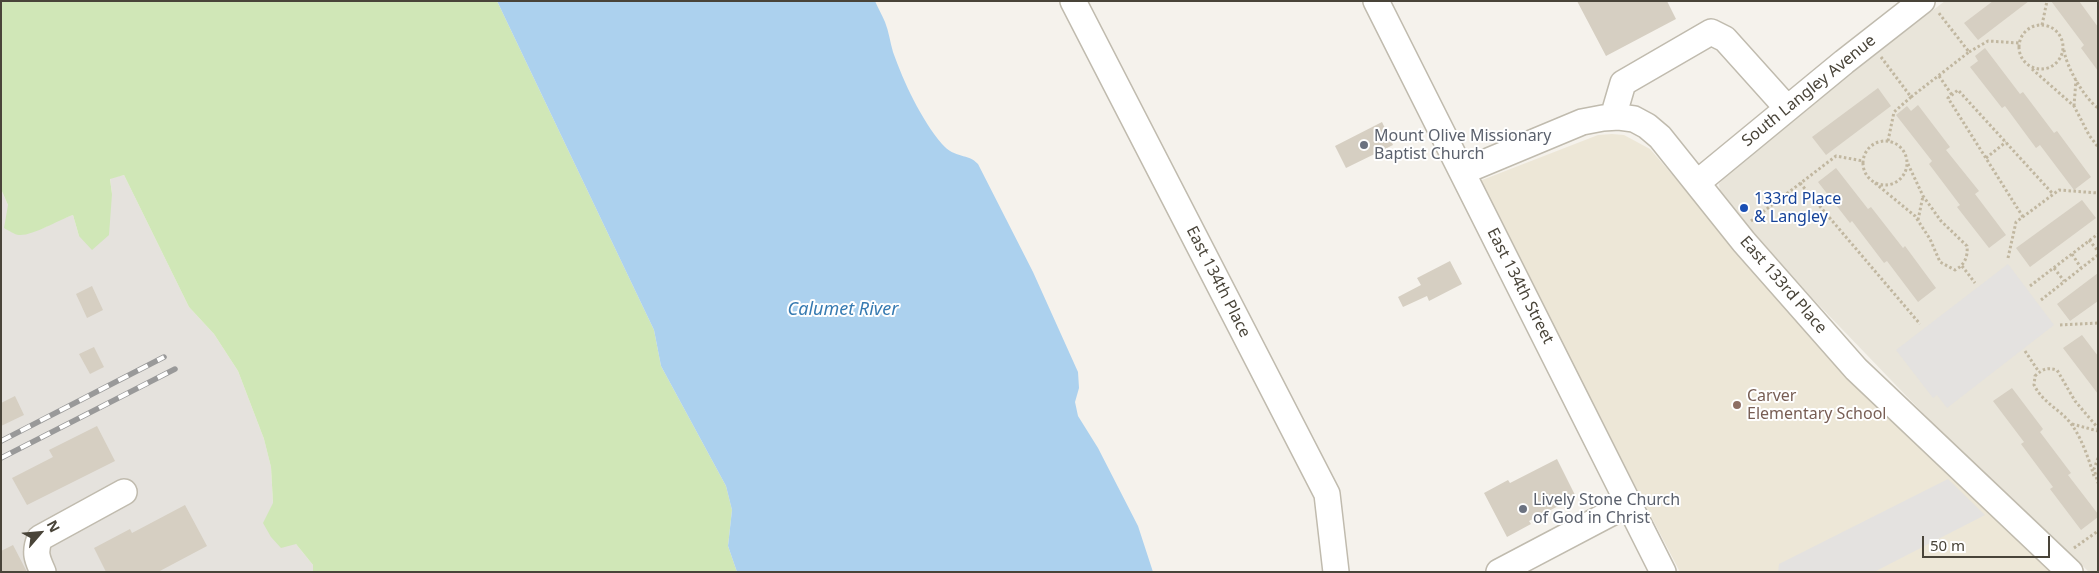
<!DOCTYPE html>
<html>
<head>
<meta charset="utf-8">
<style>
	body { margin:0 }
	#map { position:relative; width:2099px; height:573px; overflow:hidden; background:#f5f2ec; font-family:"Noto Sans",sans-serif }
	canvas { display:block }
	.frame { position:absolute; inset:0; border:2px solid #494439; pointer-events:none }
	.north { position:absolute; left:15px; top:508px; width:50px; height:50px; -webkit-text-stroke:4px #fff; paint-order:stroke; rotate:63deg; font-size:14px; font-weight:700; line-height:20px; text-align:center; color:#494439 }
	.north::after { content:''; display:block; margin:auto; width:18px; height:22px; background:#494439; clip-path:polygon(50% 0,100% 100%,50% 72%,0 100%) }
	.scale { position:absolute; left:1922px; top:536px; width:128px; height:22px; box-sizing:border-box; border:2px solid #494439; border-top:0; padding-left:6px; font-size:15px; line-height:18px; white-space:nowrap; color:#494439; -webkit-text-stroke:4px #fff; paint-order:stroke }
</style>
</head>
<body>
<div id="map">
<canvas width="2099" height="573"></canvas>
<div class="frame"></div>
<div class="north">N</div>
<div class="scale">50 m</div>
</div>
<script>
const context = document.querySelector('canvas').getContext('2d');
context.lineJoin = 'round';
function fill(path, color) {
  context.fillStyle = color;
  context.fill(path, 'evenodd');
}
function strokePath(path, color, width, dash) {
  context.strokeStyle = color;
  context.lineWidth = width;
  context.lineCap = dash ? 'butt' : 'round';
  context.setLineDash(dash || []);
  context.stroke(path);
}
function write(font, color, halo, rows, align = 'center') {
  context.font = font + ' "Noto Sans",sans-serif';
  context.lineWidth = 4;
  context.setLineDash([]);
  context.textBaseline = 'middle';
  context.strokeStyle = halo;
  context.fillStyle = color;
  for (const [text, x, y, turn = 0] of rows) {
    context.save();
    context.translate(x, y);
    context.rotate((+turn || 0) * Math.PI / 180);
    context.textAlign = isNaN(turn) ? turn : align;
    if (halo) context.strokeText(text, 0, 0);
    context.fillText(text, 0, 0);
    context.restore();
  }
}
fill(new Path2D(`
	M1945,1h153v571h-9l-147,-139 -129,-134 -83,-93 -10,-14 -1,-8 9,-11 127,-104z`), '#e9e5da');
fill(new Path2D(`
	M124,175l65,132 25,27 24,37 26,68 7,28 2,36 23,41 17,21v7h-312v-383l7,16 33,24 20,-10 12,-4 6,21 33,-42 -2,-16z`), '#e5e2dd');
fill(new Path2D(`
	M1612,134l12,1 26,14 106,122 296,301h-372l-203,-390 121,-47z`), '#ede7d7');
fill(new Path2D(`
	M1,1h496l157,329 7,36 65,120 6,24 -4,36 9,26h-424v-7l-17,-21 -15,4 -10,-11 -8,-14 10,-20 -2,-36 -7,-28 -26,-68 -24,-37 -25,-27 -65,-132 -14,4 2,15 -3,41 -17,15 -13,-14 -6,-21c-15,5 -40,21 -54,20 -4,0 -11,-5 -15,-7l4,-23 -7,-16z`), '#d0e7b7');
fill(new Path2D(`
	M2008,264l46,61 -107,83 -10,-13 -4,3 -37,-48z
	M1948,479l37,36 -111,57h-96l1,-8z`), '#e4e2e0');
fill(new Path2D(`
	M497,1h378c3,7 7,14 10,21 4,10 5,20 8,30 11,31 28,67 49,92 13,15 26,9 36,20l55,108 45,100 1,16 -4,14 3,14 20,32 40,78 15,46h-416l-9,-26 4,-36 -6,-24 -65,-120 -7,-36z`), '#acd1ee');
fill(new Path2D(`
	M1577,1h90l9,18 -70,37z
	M1993,1h36l-51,39 -14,-17z
	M2051,1h28l19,26v44l-17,-23 3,-3z
	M1985,48l35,46 3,-2 31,41 3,-2 34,46 -17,13 -34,-45 -4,3 -31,-42 -3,2 -32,-41 8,-6 -3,-5z
	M1878,88l13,18 -65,49 -14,-18z
	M1918,105l32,42 -4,3 33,41 -4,3 31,41 -17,13 -32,-41 3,-2 -31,-41 3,-3 -36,-46 11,-9 4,5z
	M1382,122l11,23 -47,23 -11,-22z
	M1836,168l32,41 3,-2 32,41 2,-2 31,42 -18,14 -31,-41 -3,2 -32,-42 -2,2 -32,-41z
	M2082,200l14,18 -66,49 -14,-19z
	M1450,261l12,23 -33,17 -2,-5 -24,11 -5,-10 23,-12 -4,-7z
	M2098,273v28l-28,20 -13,-17z
	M92,286l11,24 -16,8 -11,-24z
	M2082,335l16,21v38l-35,-46z
	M94,347l10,20 -14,7 -11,-20z
	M2012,388l31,41 -3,3 31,41 -3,2 30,39v3l-17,13 -31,-41 3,-2 -32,-43 3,-2 -31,-41z
	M15,396l9,19 -23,11v-23z
	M97,426l18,35 -88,44 -15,-27 41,-21 -4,-7z
	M1557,459l19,38 -47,24 2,3 -24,13 -23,-44 24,-13 2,3z
	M185,505l22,41 -49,26h-52l-12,-24 36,-19 2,4z
	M13,545l14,27h-26v-21z`), '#d6cfc2');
const minor = new Path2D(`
	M1073,1l254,493 9,78
	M1376,1l287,571
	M1613,117l10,-34 88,-51 14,7 62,69
	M1462,172l120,-50 21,-4 16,-1 15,2 13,7 13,11 84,105 112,127 214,203
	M1697,183l147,-121 78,-61
	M43,572c-6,-13 -9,-20 -3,-34l84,-46
	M1499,572l131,-69`);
strokePath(minor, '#c0bbae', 28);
strokePath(new Path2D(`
	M2019 47a22 22 0 1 1 44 0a22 22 0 1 1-44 0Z
	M2042,25l5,-24
	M2064,50c2,16 20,48 34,58
	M1969,52l19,-11 31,2
	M1881,57l30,40 58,-45 -31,-40
	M2032,69l42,37 15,29 9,12
	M1939,76l13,19
	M2074,106l2,-26
	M1863 163a22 22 0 1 1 44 0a22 22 0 1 1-44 0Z
	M1888,141l6,-29 17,-15
	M1986,158l20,-16
	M1800,183l120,141
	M1875,183l40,33 15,23 10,23 15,8c10,-5 13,-14 12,-24l-26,-25 -18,-25 -15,-32
	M2023,217l-75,-119 10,-8 95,104
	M1918,220l5,-24
	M1751,221l85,-65 27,5
	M2089,240l9,11
	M2072,254l9,14
	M2008,258l8,-36 43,-32 39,3
	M1962,266l13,17
	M2054,268l10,13
	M2030,286l68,-52
	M2041,300l57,-45
	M2060,325l38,-2
	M2025,351l14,21
	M2072,424l26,7
	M2098,458l-4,11 4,14
	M2094,476c-5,-16 -11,-34 -20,-48 -11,-18 -30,-23 -40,-43l1,-9c8,-7 12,-9 22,-6l18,31 23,27
	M2074,548l24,-17`), '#c1b7a0', 3, [2.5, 2.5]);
strokePath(minor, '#fff', 25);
const rail = new Path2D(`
	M1,441l163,-84
	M1,458l174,-89`);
strokePath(rail, '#999', 5.5);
strokePath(rail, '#fff', 4, [11]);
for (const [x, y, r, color] of [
	[1364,145,5,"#6b7280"],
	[1744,208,5,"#1a4fb4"],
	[1737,405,5,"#8d6e63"],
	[1523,509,5,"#6b7280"]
]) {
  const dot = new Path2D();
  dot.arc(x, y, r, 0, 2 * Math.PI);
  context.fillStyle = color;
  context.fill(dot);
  strokePath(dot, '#fff', 2);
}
write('16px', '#494439', '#fff', [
	["South Langley Avenue",1809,91,-39],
	["East 134th Place",1218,282,63],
	["East 133rd Place",1783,285,49],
	["East 134th Street",1520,286,63]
]);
write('16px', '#5b616d', '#fff', [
	["Mount Olive Missionary",1374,136],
	["Baptist Church",1374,154],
	["Lively Stone Church",1533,500],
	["of God in Christ",1533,518]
], 'left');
write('16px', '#164399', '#fff', [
	["133rd Place",1754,199],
	["& Langley",1754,217]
], 'left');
write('16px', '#785e54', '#fff', [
	["Carver",1747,396],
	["Elementary School",1747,414]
], 'left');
write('italic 18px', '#367ab1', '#fff', [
	["Calumet River",843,310]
]);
</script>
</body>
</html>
